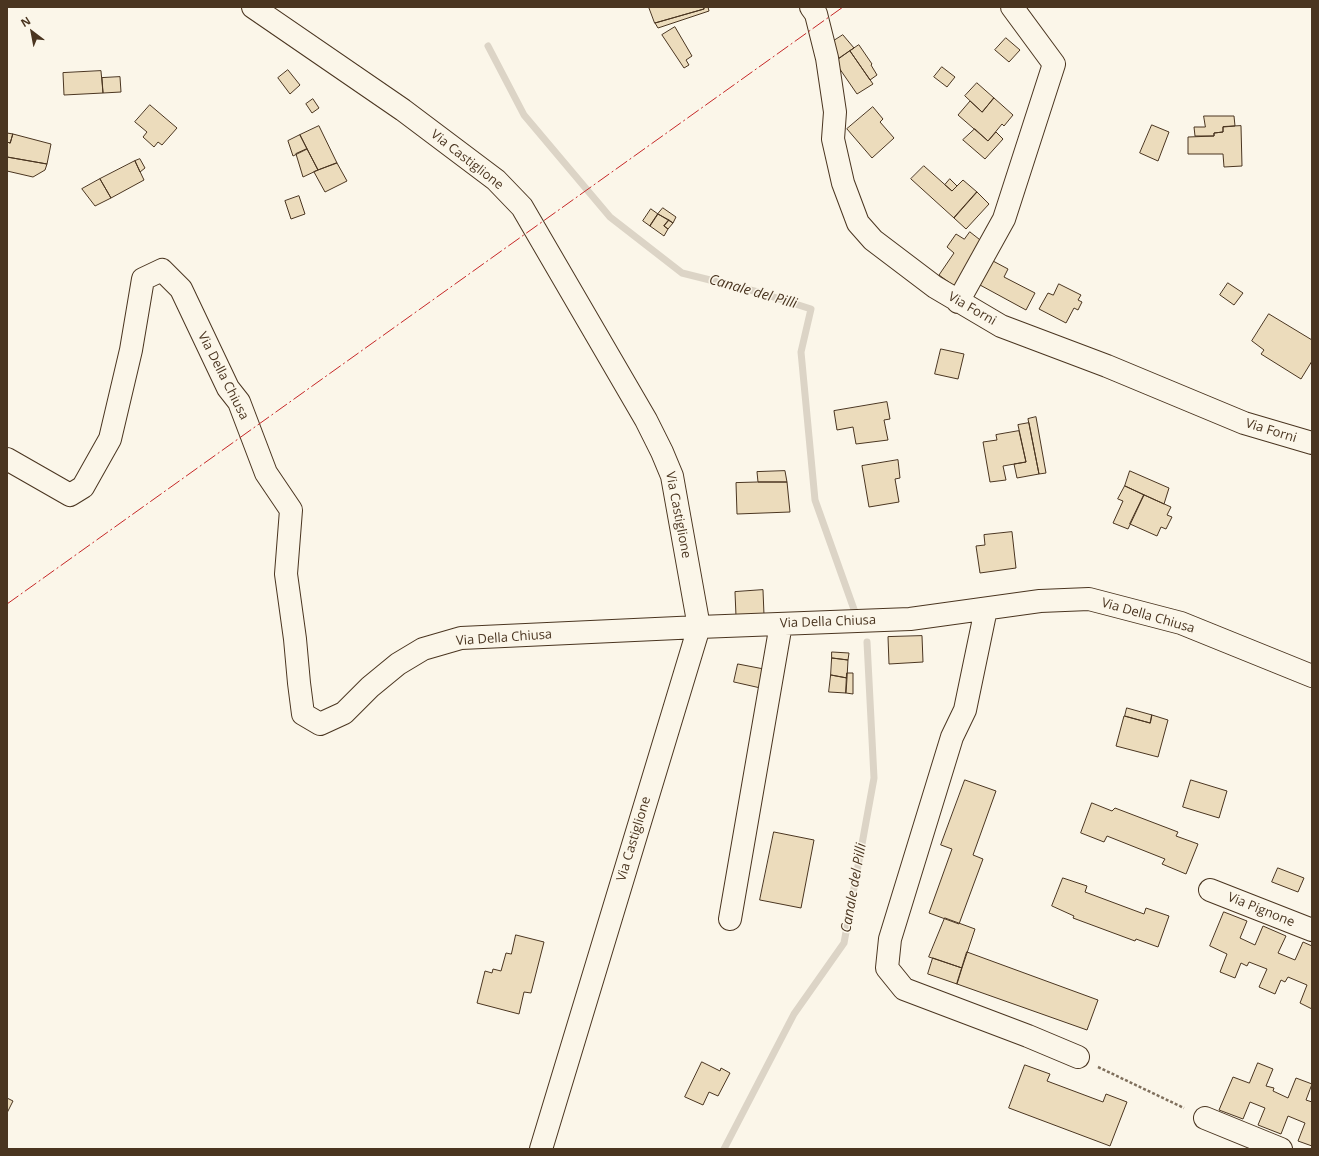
<!DOCTYPE html>
<html>
<head>
<meta charset="utf-8">
<style>
	body { margin:0 }
	#map { position:relative; width:1319px; height:1156px; overflow:hidden; background:#fbf6e9; font-family:"Open Sans",sans-serif }
	canvas { display:block }
	.frame { position:absolute; inset:0; border:8px solid #4a3520; pointer-events:none }
	.north { position:absolute; left:12px; top:12px; width:40px; height:40px; -webkit-text-stroke:3px #fbf6e9; paint-order:stroke; rotate:328deg; font-size:11px; font-weight:700; line-height:16px; text-align:center; color:#4a3520 }
	.north::after { content:''; display:block; margin:auto; width:14px; height:18px; background:#4a3520; clip-path:polygon(50% 0,100% 100%,50% 72%,0 100%) }
</style>
</head>
<body>
<div id="map">
<canvas width="1319" height="1156"></canvas>
<div class="frame"></div>
<div class="north">N</div>
</div>
<script>
const context = document.querySelector('canvas').getContext('2d');
context.lineJoin = 'round';
function strokePath(path, color, width, dash) {
  context.strokeStyle = color;
  context.lineWidth = width;
  context.lineCap = dash ? 'butt' : 'round';
  context.setLineDash(dash || []);
  context.stroke(path);
}
function fill(path, color) {
  context.fillStyle = color;
  context.fill(path, 'evenodd');
}
function write(font, color, halo, rows, align = 'center') {
  context.font = font + ' "Open Sans",sans-serif';
  context.lineWidth = 3;
  context.setLineDash([]);
  context.textBaseline = 'middle';
  context.strokeStyle = halo;
  context.fillStyle = color;
  for (const [text, x, y, turn = 0] of rows) {
    context.save();
    context.translate(x, y);
    context.rotate((+turn || 0) * Math.PI / 180);
    context.textAlign = isNaN(turn) ? turn : align;
    if (halo) context.strokeText(text, 0, 0);
    context.fillText(text, 0, 0);
    context.restore();
  }
}
strokePath(new Path2D(`
	M488,46l36,69 86,102 72,56 76,19 53,17 -10,43 14,148 41,115
	M724,1149l70,-135 50,-71 30,-165 -7,-136`), '#dcd4c6', 7);
const building = new Path2D(`
	M649,7h54l1,2 -49,14z
	M703,7h5l1,4 -51,17 -3,-5 49,-14z
	M675,27l17,29 -6,4 3,5 -5,3 -22,-33z
	M843,35l11,13 -15,10 -10,-14z
	M1006,38l14,12 -11,12 -14,-12z
	M859,45l13,19 -1,1 6,10 -7,5 -20,-29z
	M850,51l23,33 -16,10 -22,-32z
	M942,67l13,10 -8,10 -13,-10z
	M288,70l12,15 -10,9 -12,-16z
	M101,71l2,22 -39,2 -1,-22z
	M120,77l1,15 -18,1 -1,-15z
	M977,83l17,15 -12,14 -17,-16z
	M994,98l19,17 -9,11 -2,-2 -14,17 -30,-26 12,-14 12,11z
	M313,99l6,9 -7,5 -6,-9z
	M150,105l27,23 -15,17 -4,-3 -4,5 -11,-10 4,-5 -12,-10z
	M873,107l10,12 -3,3 14,16 -22,20 -25,-29z
	M1204,116h30l1,10 -12,1v5l-9,1v3h-19l-1,-9h11z
	M1152,125l17,7 -11,29 -18,-8z
	M319,126l18,37 -19,7 -18,-35z
	M1241,126l1,40 -18,1 -1,-13h-35v-17l26,-1v-3l9,-1v-5z
	M975,129l13,12 8,-9 7,7 -18,20 -22,-19z
	M7,133l6,1 -3,9 -3,-1z
	M13,134l38,10 -4,20 -40,-7v-15l3,1z
	M300,135l7,14 -14,7 -5,-15z
	M307,149l11,21 -15,7 -7,-23z
	M7,157l40,7 -2,6 -12,7 -26,-6z
	M140,159l5,9 -5,4 -5,-11z
	M135,161l9,19 -33,18 -11,-19z
	M337,163l10,18 -22,11 -11,-20z
	M924,166l28,25 11,-11 14,12 -23,26 -43,-39z
	M100,179l11,19 -16,8 -13,-17z
	M950,179l7,7 -5,5 -7,-6z
	M977,192l12,12 -23,25 -12,-11z
	M299,196l6,18 -14,5 -6,-18z
	M663,208l13,9 -3,6 -15,-9z
	M651,209l7,5 -8,12 -7,-5z
	M658,214l11,6 -5,6 4,3 -4,7 -14,-10z
	M669,220l4,3 -5,6 -4,-3z
	M970,232l14,11 -27,45 -18,-13 15,-22 -7,-6 9,-13 8,5z
	M993,261l15,8 -4,8 31,16 -9,17 -46,-25z
	M1228,283l15,10 -9,12 -14,-10z
	M1059,284l22,11 -3,5 4,2 -4,8 -4,-2 -8,15 -27,-14 9,-16 5,2z
	M1269,314l43,26v21l-11,18 -40,-25 3,-4 -12,-9z
	M941,349l23,5 -6,25 -23,-5z
	M887,402l3,17 -6,1 4,20 -32,4 -3,-17 -16,3 -3,-19z
	M1036,417l10,56 -7,1 -11,-55z
	M1029,423l10,51 -22,4 -3,-14 12,-2 -8,-37z
	M1019,431l7,31 -23,4 3,14 -16,2 -7,-40 14,-2 -1,-5z
	M898,460l2,18 -5,1 4,23 -30,5 -7,-41z
	M785,471l2,11h-29l-1,-10z
	M1130,471l39,17 -5,16 -39,-18z
	M758,482h29l3,30 -53,2 -1,-31z
	M1125,486l19,9 -16,34 -15,-6 10,-22 -5,-2z
	M1144,495l27,12 -4,8 5,2 -6,12 -5,-2 -4,9 -27,-12z
	M1012,532l4,36 -36,5 -4,-27 9,-1 -1,-10z
	M763,590l1,25 -28,1 -1,-24z
	M922,636l1,26 -34,2 -1,-27z
	M832,652l17,1 -1,7 -16,-2z
	M832,658l16,2 -1,18 -16,-3z
	M738,664l31,6 -4,19 -31,-7z
	M847,673h6v21l-7,-1z
	M831,675l16,3 -1,15 -17,-1z
	M1127,708l25,7 -2,8 -25,-7z
	M1152,715l16,5 -10,37 -42,-11 8,-30 26,7z
	M965,780l31,11 -23,64 10,4 -24,65 -30,-11 23,-64 -11,-4z
	M1191,780l36,11 -8,27 -36,-11z
	M1092,803l20,8 3,-3 63,24 -2,4 22,8 -12,30 -24,-10 3,-5 -58,-23 -3,6 -23,-9z
	M774,832l40,8 -13,68 -41,-8z
	M1278,868l26,10 -6,14 -26,-10z
	M1063,878l24,8 -2,6 59,22 2,-6 23,8 -11,31 -22,-8 -1,2 -62,-23 1,-2 -22,-10z
	M1224,912l23,9 -7,17 15,7 8,-19 23,10 -8,17 17,7 8,-18 9,4v63l-12,-6 7,-18 -19,-8 -3,5 -4,-2 -6,14 -16,-7 8,-18 -18,-7 -2,4 -6,-3 -6,15 -15,-6 7,-18 -17,-8z
	M945,918l30,11 -13,39 -33,-11z
	M516,935l28,7 -13,51 -7,-1 -5,22 -42,-11 8,-32 7,2 1,-4 8,2 5,-18 5,1z
	M967,952l131,48 -11,30 -130,-46z
	M933,958l29,10 -5,16 -29,-10z
	M702,1062l18,9 1,-3 9,5 -12,23 -9,-4 -6,13 -18,-8z
	M1258,1063l15,6 -7,17 8,2 -1,3 15,7 8,-20 16,6 -6,16 6,2v44l-14,-5 7,-18 -17,-7 -7,18 -23,-9 7,-17 -15,-6 -7,17 -24,-9 14,-33 16,6z
	M1025,1065l25,9 -3,7 56,21 3,-8 21,8 -17,44 -101,-38z
	M7,1098l6,3 -6,12z`);
fill(building, '#ecdcbc');
strokePath(building, '#4a3520', 1);
const street = new Path2D(`
	M253,7l150,103 93,70 26,27 124,213 16,32 10,24 27,151 -158,522
	M811,7l5,7 11,44 8,54 -2,27 10,44 15,40 15,17 62,47 66,39 106,40 137,57 68,20
	M958,302l46,-83 50,-155 -42,-57
	M7,459l63,36 13,-8 27,-48 21,-89 12,-71 19,-9 19,19 47,99 11,14 27,71 25,37 -5,64 9,65 4,44 4,31 17,10 24,-11 26,-26 28,-23 25,-15 38,-11 238,-11 211,-8 130,-18 49,-2 92,24 131,53
	M986,609l-21,101 -13,27 -62,202 -3,29 17,21 124,47 50,21
	M1210,890l102,40
	M730,919l51,-295
	M1205,1118l76,31`);
strokePath(street, '#4a3520', 24);
strokePath(new Path2D(`
	M1098,1067l86,41`), '#7f6f5c', 2.5, [3, 2]);
strokePath(street, '#fbf6e9', 22);
strokePath(new Path2D(`
	M7,604l836,-597`), '#c62828', 1, [14, 3, 2, 3]);
write('13px', '#4a3520', '#fbf6e9', [
	["Via Castiglione",467,160,38],
	["Via Forni",972,309,30],
	["Via Della Chiusa",223,376,63],
	["Via Forni",1271,431,17],
	["Via Castiglione",678,515,79],
	["Via Della Chiusa",1148,616,16],
	["Via Della Chiusa",828,622,-2],
	["Via Della Chiusa",504,638,-4],
	["Via Castiglione",634,839,-73],
	["Via Pignone",1261,910,22]
]);
write('italic 14px', '#4a3520', '#fbf6e9', [
	["Canale del Pilli",753,292,16],
	["Canale del Pilli",854,888,-80]
]);
</script>
</body>
</html>
